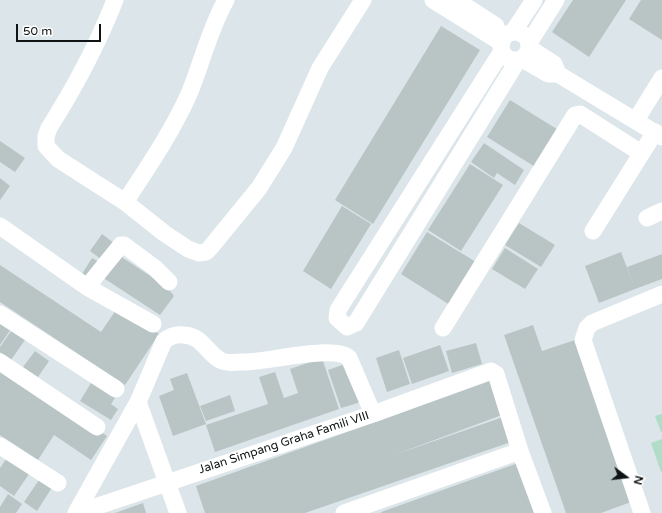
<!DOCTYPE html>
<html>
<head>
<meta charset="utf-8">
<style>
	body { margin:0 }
	#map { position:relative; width:662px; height:513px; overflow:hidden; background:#dbe5ea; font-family:"Varela Round",sans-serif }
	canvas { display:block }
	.north { position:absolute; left:606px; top:457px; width:40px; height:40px; -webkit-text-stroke:3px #fff; paint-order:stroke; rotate:105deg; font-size:11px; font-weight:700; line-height:16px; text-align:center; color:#0f1314 }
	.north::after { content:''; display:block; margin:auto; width:14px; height:18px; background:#0f1314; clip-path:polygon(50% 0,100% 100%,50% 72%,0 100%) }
	.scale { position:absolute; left:16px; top:24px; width:85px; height:18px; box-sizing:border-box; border:2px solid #0f1314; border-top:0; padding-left:5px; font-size:12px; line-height:14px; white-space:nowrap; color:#0f1314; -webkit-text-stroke:3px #fff; paint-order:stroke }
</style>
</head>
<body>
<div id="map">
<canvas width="662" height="513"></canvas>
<div class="north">N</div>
<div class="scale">50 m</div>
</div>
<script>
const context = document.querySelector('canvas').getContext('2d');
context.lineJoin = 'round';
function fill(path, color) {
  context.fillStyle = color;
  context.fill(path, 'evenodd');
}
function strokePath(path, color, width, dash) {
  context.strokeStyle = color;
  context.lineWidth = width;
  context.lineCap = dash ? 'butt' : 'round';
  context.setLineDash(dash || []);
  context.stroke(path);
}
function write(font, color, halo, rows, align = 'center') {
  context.font = font + ' "Varela Round",sans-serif';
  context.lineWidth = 3;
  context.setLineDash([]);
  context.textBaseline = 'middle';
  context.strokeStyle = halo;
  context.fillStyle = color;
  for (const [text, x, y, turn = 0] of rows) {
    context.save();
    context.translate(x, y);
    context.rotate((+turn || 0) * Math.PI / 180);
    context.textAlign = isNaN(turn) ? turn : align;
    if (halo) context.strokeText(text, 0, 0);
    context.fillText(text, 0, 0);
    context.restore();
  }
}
fill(new Path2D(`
	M662,414v18h-1l-6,-16z
	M662,439v32l-1,1 -10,-29z`), '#b1dcc7');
fill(new Path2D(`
	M573,0h53l-37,57 -37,-25z
	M641,0h21v40l-33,-21z
	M441,26l39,24 -107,174 -38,-24z
	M510,100l50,31 -23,37 -50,-31z
	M0,141l25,17 -10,14 -15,-10z
	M484,143l40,27 -9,15 -18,-12 -3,5 -23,-16z
	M470,164l33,21 -42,66 -33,-21z
	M0,178l10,8 -10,14z
	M342,206l29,18 -40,65 -28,-18z
	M519,223l36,22 -14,22 -36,-22z
	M427,232l49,30 -26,43 -49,-31z
	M102,234l16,12 -12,17 -16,-12z
	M505,248l33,21 -13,20 -33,-20z
	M621,252l14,37 -36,14 -14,-37z
	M117,254l50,33 7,9 -14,19 -58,-38z
	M662,254v25l-27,10 -8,-22z
	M92,258l11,6 -11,16 -10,-6z
	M0,265l101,67 17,-25 41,27 -34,51 -125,-83z
	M0,321l11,8 -11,16z
	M533,325l9,26 33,-11 56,162 -30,11h-35l-62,-178z
	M14,327l13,10 -16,23 -11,-8v-5z
	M476,343l6,21 -30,9 -6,-22z
	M440,345l9,26 -37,13 -9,-26z
	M399,350l11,34 -23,8 -11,-34z
	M35,351l14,10 -11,16 -15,-10z
	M322,358l17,51 -124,43 -9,-27 62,-21 -9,-27 16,-5 9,26 14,-5 -8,-24z
	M348,363l13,39 -20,6 -13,-38z
	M0,367l107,69 -16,24 -37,-25 -16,25 -38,-25z
	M187,373l19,51 -33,12 -14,-40 15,-6 -4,-11z
	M94,378l24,15 -7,11 7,5 -7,11 -31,-19z
	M490,381l12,34 -108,40 109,-38 8,25 -206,71h-100l-9,-27z
	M230,395l5,16 -29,10 -6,-15z
	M8,456l23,15 -17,25 -14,-10v-18z
	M518,463l18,50h-156l4,-2z
	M41,477l12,9 -16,25 -13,-9z
	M8,494l14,10 -6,9h-16v-6z
	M143,503l3,10h-31z`), '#b9c5c5');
strokePath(new Path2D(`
	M115,0c-18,46 -40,87 -66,128l-3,8v10l12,13 67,43 39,31 24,16 11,4 7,-1 4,-4 49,-60 25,-40 36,-80 43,-68
	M433,0l69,43
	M456,0l40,26
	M513,32l21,-32
	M501 46a14 14 0 1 1 28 0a14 14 0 1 1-28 0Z
	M529,43l27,-43
	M502,51l-164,259 -1,8 10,9 9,-4 162,-263
	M522,59l26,15h10l-4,-10 -25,-16
	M558,74l104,63
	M636,120l26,-42
	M125,202c23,-35 47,-70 64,-108 13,-31 20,-64 37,-94
	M647,218l15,-7
	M0,226l87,61 66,37
	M593,231l62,-99
	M87,287l34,-42h3l31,23 14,14
	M0,314l116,75
	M443,328l132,-213 5,-1 61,39
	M0,362l97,65
	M138,402l40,111
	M0,446l58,37
	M76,513l62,-111 26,-61c6,-5 12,-7 20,-6 18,1 22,17 36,25 6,4 15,2 21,2 24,1 92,-18 108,-4l24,56
	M77,513l296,-99 118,-43 5,3 24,77 23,62
	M344,513l176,-62
	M642,513l-59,-173 4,-12 5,-5 70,-29`), '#fff', 17);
write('12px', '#0f1314', '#fff', [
	["Jalan Simpang Graha Famili VIII",284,443,-18]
]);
</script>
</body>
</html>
